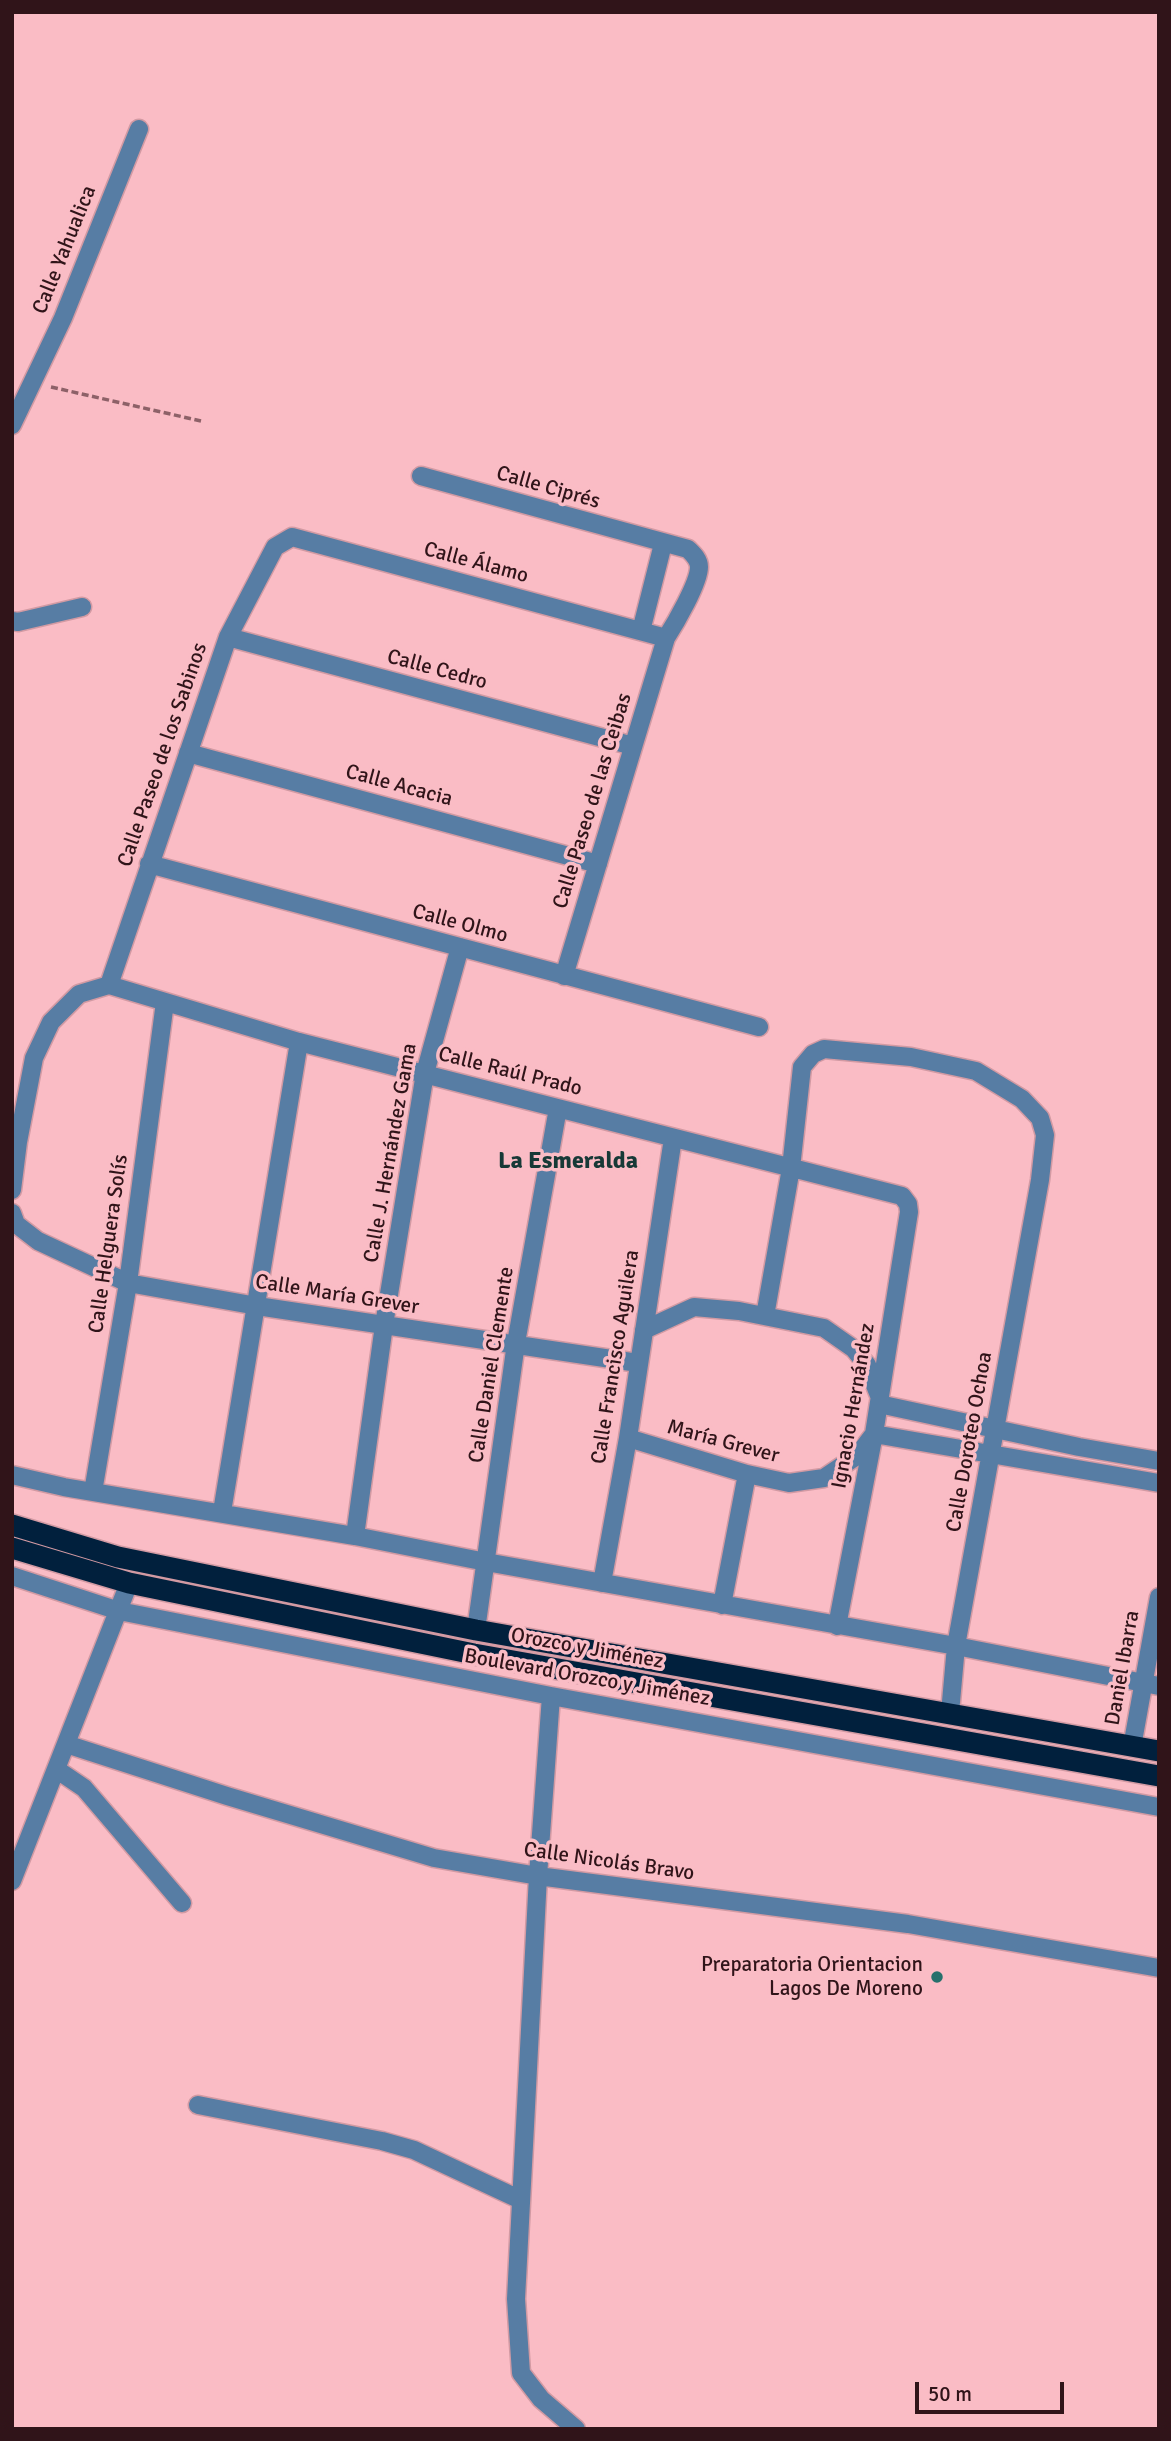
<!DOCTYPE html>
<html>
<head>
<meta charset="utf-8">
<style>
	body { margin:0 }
	#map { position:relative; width:1171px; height:2441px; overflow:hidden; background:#fabcc5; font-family:Signika,sans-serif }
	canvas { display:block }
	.frame { position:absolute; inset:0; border:14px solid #301419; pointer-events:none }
	.scale { position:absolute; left:915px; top:2382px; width:149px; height:32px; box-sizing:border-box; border:4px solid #301419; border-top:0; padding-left:9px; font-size:21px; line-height:24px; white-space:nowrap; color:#301419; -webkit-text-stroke:5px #fabcc5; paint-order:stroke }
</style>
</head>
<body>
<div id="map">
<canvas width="1171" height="2441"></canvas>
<div class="frame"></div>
<div class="scale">50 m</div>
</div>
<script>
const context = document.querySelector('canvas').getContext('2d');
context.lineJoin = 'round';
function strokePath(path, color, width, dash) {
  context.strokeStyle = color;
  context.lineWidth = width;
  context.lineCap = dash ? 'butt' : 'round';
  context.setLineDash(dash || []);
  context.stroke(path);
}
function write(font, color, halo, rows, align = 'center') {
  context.font = font + ' Signika,sans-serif';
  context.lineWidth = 7;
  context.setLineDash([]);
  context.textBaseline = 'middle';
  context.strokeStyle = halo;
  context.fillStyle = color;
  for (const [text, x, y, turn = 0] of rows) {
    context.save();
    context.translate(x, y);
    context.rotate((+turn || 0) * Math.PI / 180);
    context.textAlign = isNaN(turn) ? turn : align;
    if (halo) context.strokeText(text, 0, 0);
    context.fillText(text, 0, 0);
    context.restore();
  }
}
const minor = new Path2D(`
	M12,425l51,-107 76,-189
	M421,476l267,73c5,5 11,10 11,18 0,16 -24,57 -33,71l-102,338
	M12,621l6,1 64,-15
	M641,631l22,-87
	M228,637l405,109
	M188,753l410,111
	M149,864l610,163
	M109,985l190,57 603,154 6,8 1,8 -35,222 -37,192
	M109,985l119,-348 47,-90 17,-10 374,101
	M12,1190l6,-48 16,-84 17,-36 28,-28 30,-9
	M12,1213l4,11 22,17 90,42 129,23 381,57
	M765,1316l26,-148 11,-101 11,-13 11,-5 87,8 65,14 46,28 18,19 5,17 -5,45 -84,466 -6,67
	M644,1330l50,-23 45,4 85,17 30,21 13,16 13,33
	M879,1404l200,43 80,14
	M628,1438l119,36 42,9 35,-5 34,-23 16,-21 285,49
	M12,1475l52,12 291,49 131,26 470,84 203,40
	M93,1492l35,-209 37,-281
	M222,1512l77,-470
	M355,1536l29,-211 41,-252 35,-126
	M12,1576l107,35 432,85 608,111
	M602,1583l26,-145 45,-300
	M722,1605l25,-131
	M476,1630l40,-287 42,-235
	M551,1696l-13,180 -22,423 5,74 20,26 35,30
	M66,1744l161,52 207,62 104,18 370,48 251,44
	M1132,1747l27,-150
	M56,1769l28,19 98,115
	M12,1881l117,-298
	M198,2105l184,36 32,9 107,50`);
const highway = new Path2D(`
	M12,1525l106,32 358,73 683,121
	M12,1548l117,35 345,71 685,122`);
strokePath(minor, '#d29aa3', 21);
strokePath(highway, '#d29aa3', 24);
strokePath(new Path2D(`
	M51,387l150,34`), '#8d6168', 3.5, [7, 3.5]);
strokePath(minor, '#577da4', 18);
strokePath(highway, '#01203d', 21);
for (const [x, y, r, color] of [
	[937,1977,7,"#26706c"]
]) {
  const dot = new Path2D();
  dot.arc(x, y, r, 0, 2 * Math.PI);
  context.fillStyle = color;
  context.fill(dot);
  strokePath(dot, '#fabcc5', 2.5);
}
write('21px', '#301419', '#fabcc5', [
	["Calle Yahualica",65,250,-68],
	["Calle Ciprés",548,488,16],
	["Calle Álamo",476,563,15],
	["Calle Cedro",437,670,15],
	["Calle Paseo de los Sabinos",163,755,-71],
	["Calle Acacia",399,786,15],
	["Calle Paseo de las Ceibas",593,801,-73],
	["Calle Olmo",460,924,15],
	["Calle Raúl Prado",510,1072,14],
	["Calle J. Hernández Gama",391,1153,-80],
	["Calle Helguera Solís",109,1244,-82],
	["Calle María Grever",337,1295,9],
	["Calle Francisco Aguilera",616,1357,-81],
	["Calle Daniel Clemente",492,1365,-81],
	["Ignacio Hernández",854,1406,-80],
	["María Grever",723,1442,15],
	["Calle Doroteo Ochoa",970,1442,-80],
	["Orozco y Jiménez",587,1649,10],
	["Daniel Ibarra",1123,1668,-80],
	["Boulevard Orozco y Jiménez",587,1678,10],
	["Calle Nicolás Bravo",609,1862,8]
]);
write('21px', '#301419', '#fabcc5', [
	["Preparatoria Orientacion",923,1965],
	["Lagos De Moreno",923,1989]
], 'right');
write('bold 24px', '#173937', '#fabcc5', [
	["La Esmeralda",568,1162]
]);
</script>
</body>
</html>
